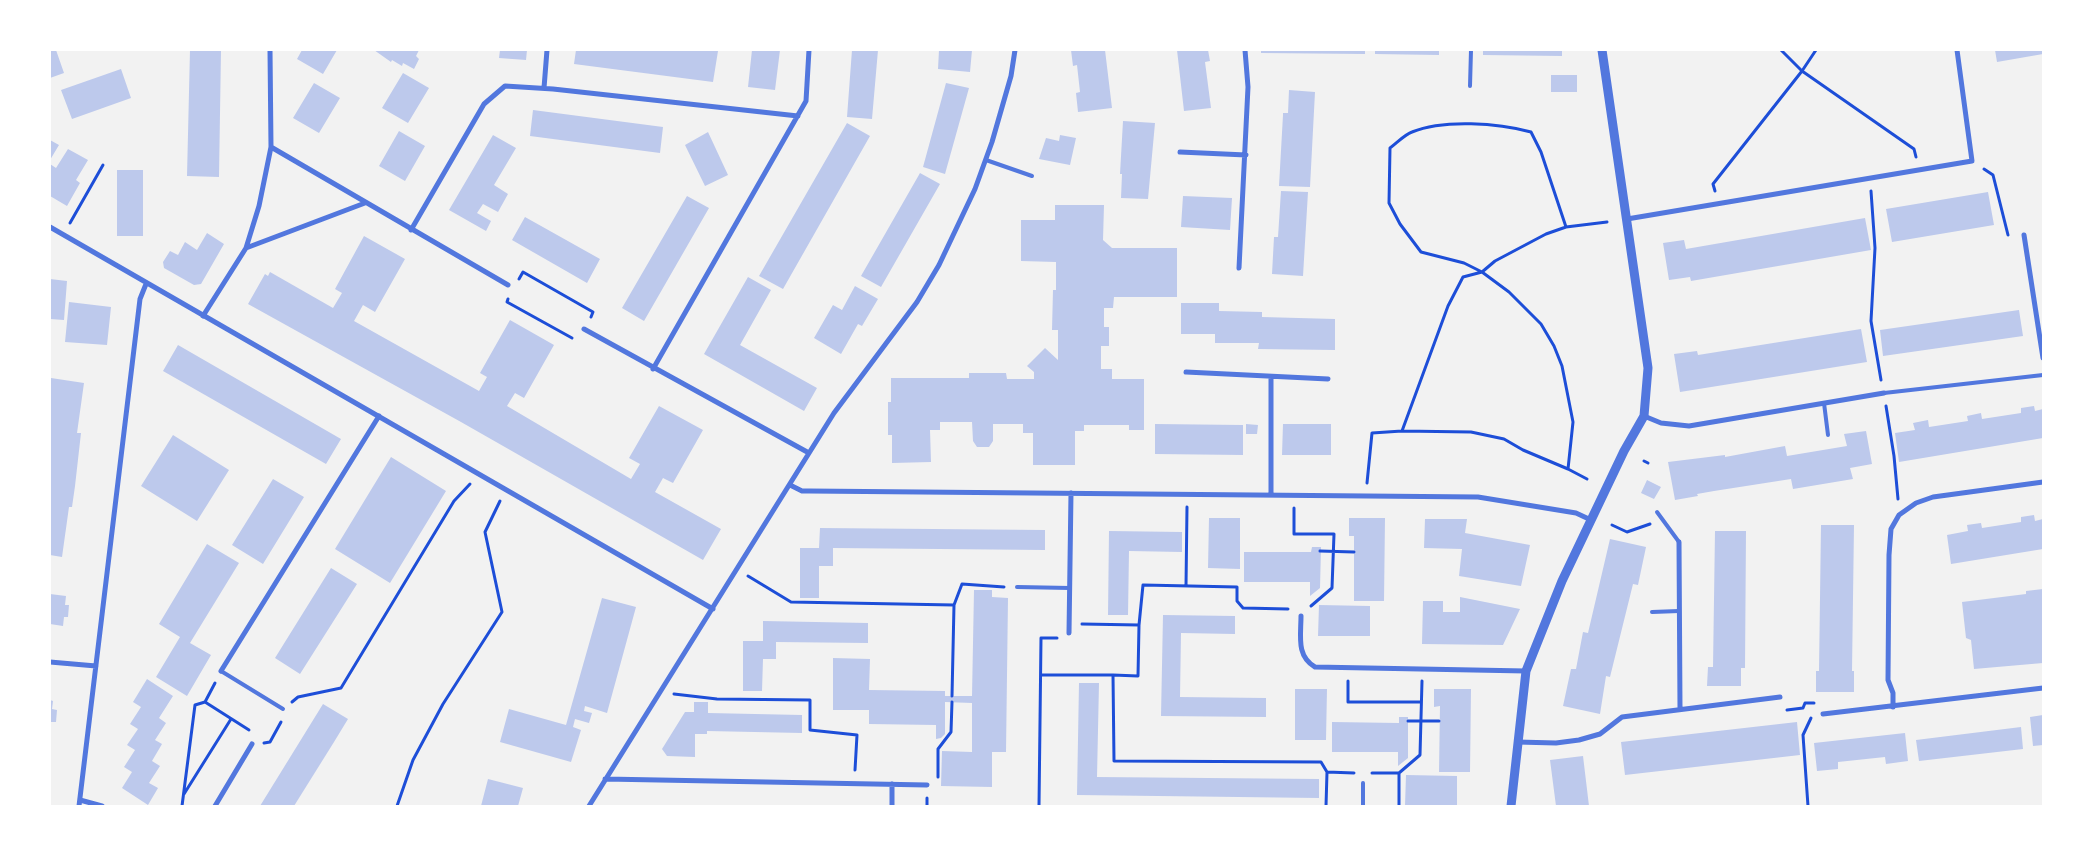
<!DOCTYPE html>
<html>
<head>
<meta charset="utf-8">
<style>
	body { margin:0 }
	#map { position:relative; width:2093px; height:856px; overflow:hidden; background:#f2f2f2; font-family:"Fira Sans",sans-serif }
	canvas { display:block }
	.frame { position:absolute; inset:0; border:51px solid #fff; pointer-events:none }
</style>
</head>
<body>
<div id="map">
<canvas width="2093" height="856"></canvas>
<div class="frame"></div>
</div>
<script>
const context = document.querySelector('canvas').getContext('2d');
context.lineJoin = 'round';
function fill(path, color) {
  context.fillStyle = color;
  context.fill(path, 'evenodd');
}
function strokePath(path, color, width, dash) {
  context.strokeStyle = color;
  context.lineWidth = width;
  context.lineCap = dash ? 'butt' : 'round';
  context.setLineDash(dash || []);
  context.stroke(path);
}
fill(new Path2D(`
	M50,50h6l8,23 -14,5z
	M190,50h31l-2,127 -32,-1z
	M302,50h35l-14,24 -26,-15z
	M374,50h45l-3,6 3,3 -5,10 -11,-6 -1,3 -10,-6 -1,2z
	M500,50h27l-1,10 -27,-2z
	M576,50h135l7,1 -5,31 -139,-18z
	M752,50h28l-5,40 -27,-3z
	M852,50h26l-6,69 -25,-2z
	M939,50h33l-2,22 -32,-3z
	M1071,50h34l7,58 -34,4 -2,-19 4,-1 -3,-27 -4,1z
	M1177,50h31l2,11 -5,1 6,46 -27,3z
	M1261,50h104v4l-104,-1z
	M1375,50h64v5l-64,-1z
	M1483,50h79v6l-79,-1z
	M1995,50h48v4l-46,8z
	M121,69l10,29 -59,21 -11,-29z
	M403,73l26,15 -21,35 -26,-15z
	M1551,75h26v17h-26z
	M314,83l26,15 -21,35 -26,-15z
	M946,83l23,5 -24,86 -22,-7z
	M1289,90l26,2 -5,95 -31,-1 4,-71v-2h5z
	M533,110l130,17 -3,26 -130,-17z
	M1123,121l32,2 -7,76 -27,-1 1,-24h-2z
	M847,123l23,13 -87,153 -24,-13z
	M399,131l26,15 -20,35 -26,-15z
	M708,132l20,43 -23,11 -20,-41z
	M493,135l23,13 -22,37 14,9 -10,18 -15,-8 -6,9 14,8 -5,10 -37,-21z
	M1060,135l16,3 -6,27 -31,-6 7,-21 13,3z
	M50,140l9,5 -9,15z
	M68,149l20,11 -12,20 4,3 -13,23 -17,-10v-32l6,4z
	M117,170h26v66h-26z
	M920,173l20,11 -59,103 -20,-11z
	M1281,191l27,1 -5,84 -31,-2 2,-37h4z
	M1988,192l6,33 -102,17 -6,-33z
	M687,196l22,12 -65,113 -22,-13z
	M1183,196l49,2 -2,32 -49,-3z
	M1055,205h49l-1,35 9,8h65v49h-63l-1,11h-9v19h5v19h-8v23h11v10h32v51h-15v-5h-45v6h-9v34h-42v-32h-10v-9h-30v17l-4,6h-12l-4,-6 -1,-19h-32v8h-10l1,32 -39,1v-28h-4v-33h3v-24h78v-5h37l1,6h27v-7l-7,-6 18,-18 13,12v-30h-6l1,-40h3v-28l-35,-1v-41h34z
	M525,217l75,42 -13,24 -75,-43z
	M1865,218l6,32 -180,31 -1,-4 -21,3 -6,-37 21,-3 2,9z
	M207,233l17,11 -23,40 -7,1 -30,-17 -1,-6 7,-11 8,4 7,-13 12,8z
	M364,236l41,23 -30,53 -12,-7 -9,16 125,70 8,-14 -7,-4 30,-53 44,25 -30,53 -9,-5 -8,13 124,73 9,-15 -11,-6 30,-52 44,24 -30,53 -10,-5 -8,14 66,37 -18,31 -242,-138 -213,-118 17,-30 3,2 2,-4 63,36 9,-15 -7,-4z
	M748,277l23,13 -31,55 77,43 -13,23 -100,-57z
	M50,279l17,2 -3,39 -14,-1z
	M855,286l23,13 -16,27 -4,-2 -17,30 -27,-16 19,-33 9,5z
	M69,302l42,5 -4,38 -42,-3z
	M1181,303h38v8l43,1v5l73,2v31l-77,-1 1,-6h-44v-9h-34z
	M2019,310l4,26 -140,20 -3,-26z
	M1861,329l6,33 -187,30 -6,-38 23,-3 1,4z
	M178,345l163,94 -15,25 -163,-93z
	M51,378l33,5 -7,50h4l-6,53 -3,21h-3l-7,50 -12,-2z
	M2034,406l1,5 8,-2v29l-144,24 -4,-29 20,-3 -2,-7 15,-3 1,7 39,-6 -1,-5 14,-3 1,6 39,-6v-5z
	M1155,424l88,1v30l-88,-1z
	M1246,424l12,1 -1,9h-11z
	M1283,424h48v31h-49z
	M1866,431l6,33 -22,4 3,11 -60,10 -2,-10 -77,12 -17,3 1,2 -23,4 -7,-38 57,-7v2l60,-11 2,10 60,-10 -3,-12z
	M173,435l56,35 -32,51 -56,-35z
	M391,457l55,34 -56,92 -55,-34z
	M273,479l31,18 -41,67 -31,-19z
	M1647,480l14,7 -7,12 -13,-6z
	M2034,515l1,6 8,-2v30l-92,15 -4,-29 21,-4 -1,-6 14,-2 1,5 39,-6v-5z
	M1209,518h31v51l-32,-1z
	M1349,518h36l-1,83h-30v-65h-5z
	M1425,519h42l-2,14 65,12 -9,41 -62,-10 3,-27 -38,-1z
	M1821,525h33l-2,146h2v21h-38v-21h3z
	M820,528l225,2v20l-212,-2v18h-14v32h-19v-50h19z
	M1109,531l73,1v20l-53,-1 -1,64h-20z
	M1715,531h31l-1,137h-4v18h-34l1,-19h5z
	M1610,539l36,8 -8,38 -5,-1 -23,93 -4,-1 -6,38 -37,-8 8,-37h5l7,-37 5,1z
	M207,544l32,19 -49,80 21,12 -24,41 -31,-19 24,-40 -21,-13z
	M1312,547h9l-1,41 -10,8v-14h-66v-30h67z
	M331,568l26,16 -57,90 -25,-16z
	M2043,589v74l-69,6 -3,-29 -5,-2 -4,-36 64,-8v-3z
	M974,590h18v7l16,1 -2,154h-14v35l-51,-1 1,-35 30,1v-49l-27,-1v32l-4,4 -5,1v-14l-67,-1v-14h-36v-52l37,1 -1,31 76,1v5h27z
	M50,594l16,2 -1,9h4l-1,12h-4l-1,9 -13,-2z
	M1460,597l60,12 -17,36 -81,-1 1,-43h20v11h17z
	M602,598l34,9 -29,106 -22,-7 -1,5 8,2 -3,10 -14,-4 -2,8 8,3 -10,32 -71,-20 9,-33 57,16z
	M1319,605l51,1v30h-52z
	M1163,615l72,1v18l-54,-1 -1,64 86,1v19l-105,-1z
	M763,621l105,2v20l-92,-1v17h-13l-1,32h-19v-50h20z
	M147,679l26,17 -14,22 7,5 -11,17 7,4 -10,17 8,5 -11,17 9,5 -10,17 -26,-17 10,-16 -8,-5 11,-17 -8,-5 11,-16 -8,-5 11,-17 -8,-5z
	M1079,683h20l-2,94 222,2v19l-242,-3z
	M1295,689h32l-1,51h-31z
	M1434,689h37l-1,83h-31l1,-66 -6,1z
	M50,700l3,1 -1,8 5,1 -1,12h-6z
	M694,702h14v11l94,2v18l-95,-2v3h-12v23l-28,-1 -5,-7 23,-37h9z
	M323,704l25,15 -14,23 -40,64h-34z
	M2043,715v30l-10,1 -3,-29z
	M1399,717h9v41l-10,8v-14h-66v-30l67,1z
	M1797,722l3,33 -175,20 -4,-33z
	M2021,727l2,22 -104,12 -3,-21z
	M1905,733l3,28 -22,3 -1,-7 -47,5v7l-21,2 -3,-28z
	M1583,756l6,50h-33l-6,-46z
	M1406,775l51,1v30h-52z
	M488,779l35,9 -5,18h-37z`), '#bdc9ec');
strokePath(new Path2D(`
	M1781,50l21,21 14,-21
	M1984,169l9,6 15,60
	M1715,191l-2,-7 89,-113 112,78 2,8
	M1871,191l4,57 -4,73 10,59
	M70,223l33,-58
	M519,279l4,-7 70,40 -2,5
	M508,299l-1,3 65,36
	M1886,406l8,50 4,43
	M1402,431l46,-125 15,-29 19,-5 13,-11 51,-27 20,-7
	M1644,461l4,2
	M1587,479l-19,-10 5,-47 -11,-56 -8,-20 -13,-22 -32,-32 -27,-20 -18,-9 -43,-11 -21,-28 -11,-21 1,-55c7,-5 14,-13 22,-16 32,-13 86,-9 119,0l10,20 25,75 41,-5
	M1367,483l5,-50 30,-2 69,1 33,7 19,11 45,19
	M1294,508v26h40l-2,54 -21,18
	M1612,525l15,7 23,-8
	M1320,551l34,1
	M748,576l43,26 163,3
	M1186,586l1,-79
	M1082,624l57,1 4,-40 94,2v14l6,7 45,1
	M1041,675h72l1,86 207,1 6,10 27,1
	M1113,675l25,1 1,-51
	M1348,681v21h73
	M674,694l43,5 93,1v30l47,5 -2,35
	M952,696l2,-91 8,-21 42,3
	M205,702l44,28
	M292,702l6,-5 43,-9 113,-187 16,-17
	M1787,710l16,-2 2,-5h9
	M1408,721h31
	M264,743l6,-1 11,-20
	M1372,773h27
	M938,777v-28l13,-17 1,-30
	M184,794l47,-75
	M927,798v8
	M182,806l13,-101 10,-3 10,-19
	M397,806l16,-46 30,-56 59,-92 -17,-80 15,-31
	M1039,806l2,-168h16
	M1326,806l1,-34
	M1399,806v-33l21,-18 2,-74
	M1808,806l-5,-71 8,-17`), '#1d4ed8', 3);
strokePath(new Path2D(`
	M1470,86l1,-36
	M986,160l46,16
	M1884,393l159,-18
	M1824,403l4,32
	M1657,512l22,30
	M1017,587l53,1
	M1652,612l27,-1
	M221,671l62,38
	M1363,806v-23`), '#5277de', 4);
strokePath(new Path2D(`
	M544,88l3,-38
	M271,147l237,138
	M1180,152l66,3
	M1627,219l345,-58 -15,-111
	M50,227l663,382
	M411,230l73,-126 21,-18 48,3 245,27
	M2024,235l19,123
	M246,248l119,-45
	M1239,268l9,-181 -3,-37
	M203,316l43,-68 13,-42 12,-59 -1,-97
	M584,329l225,124
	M653,369l153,-268 3,-51
	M1186,372l142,7
	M1271,377v118
	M1644,416l17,7 28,3 195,-33
	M790,485l12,6h7l669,6 98,16 15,7
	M1679,542l1,167
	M1301,616c0,20 -5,40 14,51l211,4
	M1069,633l2,-140
	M50,662l46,4
	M221,671l158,-255
	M1893,707v-14l-5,-13 1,-125 2,-26 8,-14 17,-12 17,-6 110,-15
	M1823,714l220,-26
	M1517,742l39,1 23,-3 21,-6 22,-17 158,-20
	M605,779l322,6
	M80,800l22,6
	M79,806l61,-507 6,-15
	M215,806l37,-62
	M589,806l245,-393 83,-111 22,-37 36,-76 17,-47 19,-66 4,-26
	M892,806v-22`), '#5277de', 5);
strokePath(new Path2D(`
	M1511,806l15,-135 36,-90 62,-130 20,-35 4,-48 -46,-318`), '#5277de', 9);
</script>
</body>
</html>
